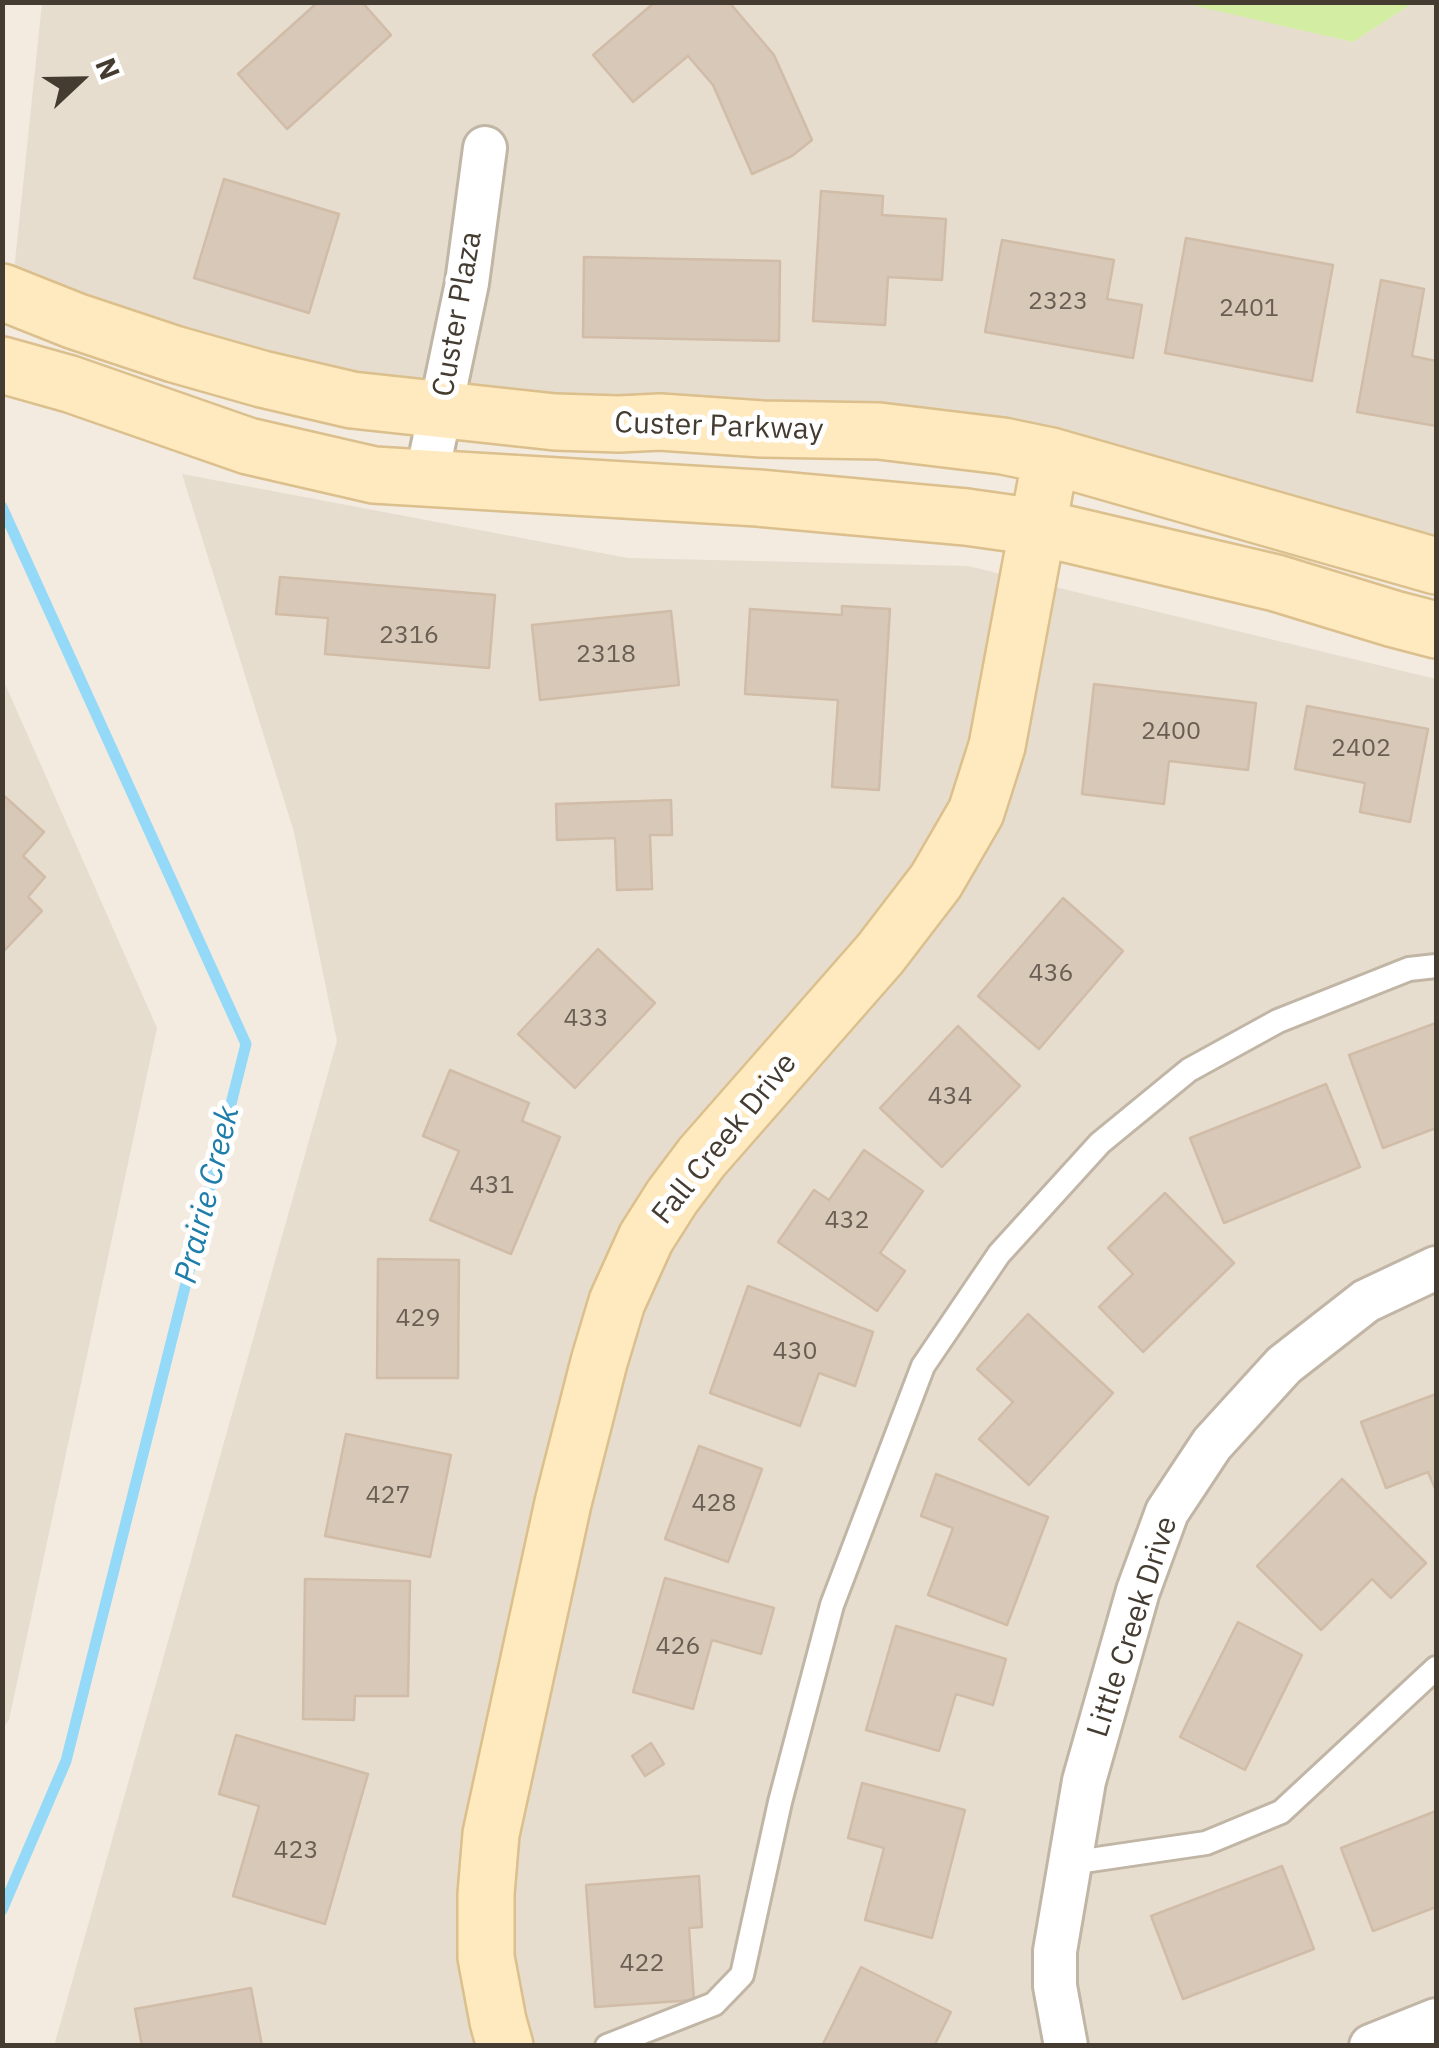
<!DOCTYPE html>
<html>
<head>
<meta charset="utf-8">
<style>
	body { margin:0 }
	#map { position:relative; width:1439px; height:2048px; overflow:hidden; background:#f3ebe0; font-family:"IBM Plex Sans",sans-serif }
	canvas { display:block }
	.frame { position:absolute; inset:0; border:5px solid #443b31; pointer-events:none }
	.north { position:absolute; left:30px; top:30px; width:100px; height:100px; -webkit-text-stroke:8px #fff; paint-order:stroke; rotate:68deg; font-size:28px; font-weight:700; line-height:40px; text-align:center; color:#443b31 }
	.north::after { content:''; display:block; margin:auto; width:35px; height:45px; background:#443b31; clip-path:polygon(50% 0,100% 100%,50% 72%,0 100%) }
</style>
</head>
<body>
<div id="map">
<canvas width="1439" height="2048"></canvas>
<div class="frame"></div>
<div class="north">N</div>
</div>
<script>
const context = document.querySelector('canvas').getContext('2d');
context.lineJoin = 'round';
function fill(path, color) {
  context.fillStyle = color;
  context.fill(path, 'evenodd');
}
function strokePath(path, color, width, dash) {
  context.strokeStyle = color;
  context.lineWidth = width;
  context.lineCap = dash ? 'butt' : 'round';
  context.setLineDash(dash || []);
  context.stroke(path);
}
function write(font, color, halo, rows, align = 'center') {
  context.font = font + ' "IBM Plex Sans",sans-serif';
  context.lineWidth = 10;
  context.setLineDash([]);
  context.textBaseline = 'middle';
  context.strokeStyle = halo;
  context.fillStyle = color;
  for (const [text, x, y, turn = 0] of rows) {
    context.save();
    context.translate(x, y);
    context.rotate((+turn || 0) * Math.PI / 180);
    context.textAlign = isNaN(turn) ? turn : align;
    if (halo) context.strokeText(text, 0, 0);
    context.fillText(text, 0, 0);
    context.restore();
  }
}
fill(new Path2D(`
	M1183,2l170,40 60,-39h23v542l-184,-53 -668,-80 -327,-44 -243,-97 28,-268z
	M182,474l446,84 340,8 468,113v1366l-1382,1 283,-1005 -43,-209z
	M2,677l155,351 -148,692 -6,8z`), '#e7ddce');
fill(new Path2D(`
	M1183,3h230l-60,39z`), '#d3eda3');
strokePath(new Path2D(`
	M2,507l244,537 -180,717 -64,149`), '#94d9f8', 11);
const building = new Path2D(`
	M318,2h44l29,33 -104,94 -49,-55z
	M655,2h74l45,53 38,85 -20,16 -40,18 -39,-89 -25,-29 -55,46 -40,-47z
	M224,179l115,35 -30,99 -115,-35z
	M821,191l62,5 -1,19 64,4 -4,61 -54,-3 -3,48 -72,-4z
	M1186,238l147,27 -21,116 -147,-28z
	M1002,240l112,20 -7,39 35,6 -9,53 -148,-26z
	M584,257l196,4 -1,80 -196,-4z
	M1381,280l43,9 -12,67 24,5v65l-79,-14z
	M280,577l215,18 -6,73 -164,-14 3,-36 -52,-4z
	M842,606l48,3 -11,181 -47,-3 6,-87 -93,-6 5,-85 92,6z
	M671,611l8,74 -139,15 -8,-75z
	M1094,684l162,19 -8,67 -79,-9 -5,43 -82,-10z
	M1307,706l121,23 -18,93 -50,-10 5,-29 -70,-14z
	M2,794l42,38 -21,24 22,21 -17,20 14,14 -40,42z
	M671,800l1,35h-22l2,54 -35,1 -2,-52 -58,2 -1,-36z
	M1063,898l60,53 -84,98 -61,-53z
	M598,949l57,54 -80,85 -57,-54z
	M1436,1023v105l-53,20 -34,-93z
	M958,1026l62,60 -78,81 -62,-59z
	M450,1070l79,33 -7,18 38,16 -49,117 -81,-34 29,-69 -36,-15z
	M1326,1084l34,83 -136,56 -34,-85z
	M864,1150l59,41 -43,62 25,18 -28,40 -99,-69 36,-52 15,10z
	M1165,1193l69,70 -91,89 -44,-45 34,-33 -25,-26z
	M378,1259l81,1 -1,118h-81z
	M748,1286l125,46 -18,54 -36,-13 -19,53 -90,-33z
	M1028,1314l85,79 -84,92 -50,-46 34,-37 -36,-33z
	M1436,1394v97l-8,-19 -42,16 -25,-66z
	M346,1434l105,21 -21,102 -105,-21z
	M699,1446l63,23 -34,93 -63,-23z
	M936,1474l112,43 -41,108 -79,-30 25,-67 -32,-12z
	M1342,1479l84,84 -35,35 -19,-19 -51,51 -64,-64z
	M665,1578l109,30 -13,46 -49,-14 -19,69 -60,-17z
	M305,1579l105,2 -2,115h-53l-1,24 -51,-1z
	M1238,1622l64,33 -57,115 -65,-33z
	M896,1626l110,33 -13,46 -37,-11 -17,57 -73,-21z
	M236,1735l132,39 -43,150 -92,-28 26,-90 -40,-12z
	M651,1743l13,21 -19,12 -13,-20z
	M862,1783l103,27 -33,128 -67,-18 19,-72 -36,-10z
	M1436,1811v96l-63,24 -32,-83z
	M1282,1866l32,83 -131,50 -32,-83z
	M699,1876l3,51 -13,1 5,72 -99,7 -9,-122z
	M861,1967l90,45 -17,34h-112z
	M251,1988l11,58h-120l-7,-37z`);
fill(building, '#d8c8b8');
strokePath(building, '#d1bca7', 2.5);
const lane = new Path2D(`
	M1070,1863l136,-20 75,-31 155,-144
	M607,2046l107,-42 28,-29 38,-173 52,-197 91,-239 76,-112 101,-111 89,-73 89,-49 131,-52 27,-3`);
const street = new Path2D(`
	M426,479l41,-196 18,-135
	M1066,2046l-11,-60v-35l29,-170 54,-190 29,-79 45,-68 72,-79 82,-64 70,-33
	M1371,2046l65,-26`);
const secondary = new Path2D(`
	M2,292l73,29 99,33 88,25 90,21 203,22 64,2 41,-2 102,7 117,2 124,15 48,10 385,110
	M2,365l68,19 178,62 126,29 384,23 208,19 71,10 239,56 118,36 42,11
	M505,2046l-7,-25 -12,-64v-63l5,-60 72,-331 36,-141 18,-60 29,-64 26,-41 30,-40 178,-203 56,-73 40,-69 21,-66 54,-290`);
strokePath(lane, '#c1b5a5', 28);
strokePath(street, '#c1b5a5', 48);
strokePath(secondary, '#dbbf8c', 60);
strokePath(lane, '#fff', 22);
strokePath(street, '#fff', 42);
strokePath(secondary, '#ffe9be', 55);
write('25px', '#695e53', null, [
	["2323",1058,302],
	["2401",1249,309],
	["2316",409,636],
	["2318",606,655],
	["2400",1171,732],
	["2402",1361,749],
	["436",1051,974],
	["433",586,1019],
	["434",950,1097],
	["431",492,1186],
	["432",847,1221],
	["429",418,1319],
	["430",795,1352],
	["427",388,1496],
	["428",714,1504],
	["426",678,1647],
	["423",296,1851],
	["422",642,1964]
]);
write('30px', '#443b31', '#fff', [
	["Custer Plaza",458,314,-80],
	["Custer Parkway",719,427,2],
	["Fall Creek Drive",725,1139,-51],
	["Little Creek Drive",1133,1627,-72]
]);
write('italic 32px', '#1e7da9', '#fff', [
	["Prairie Creek",208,1195,-76]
]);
</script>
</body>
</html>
